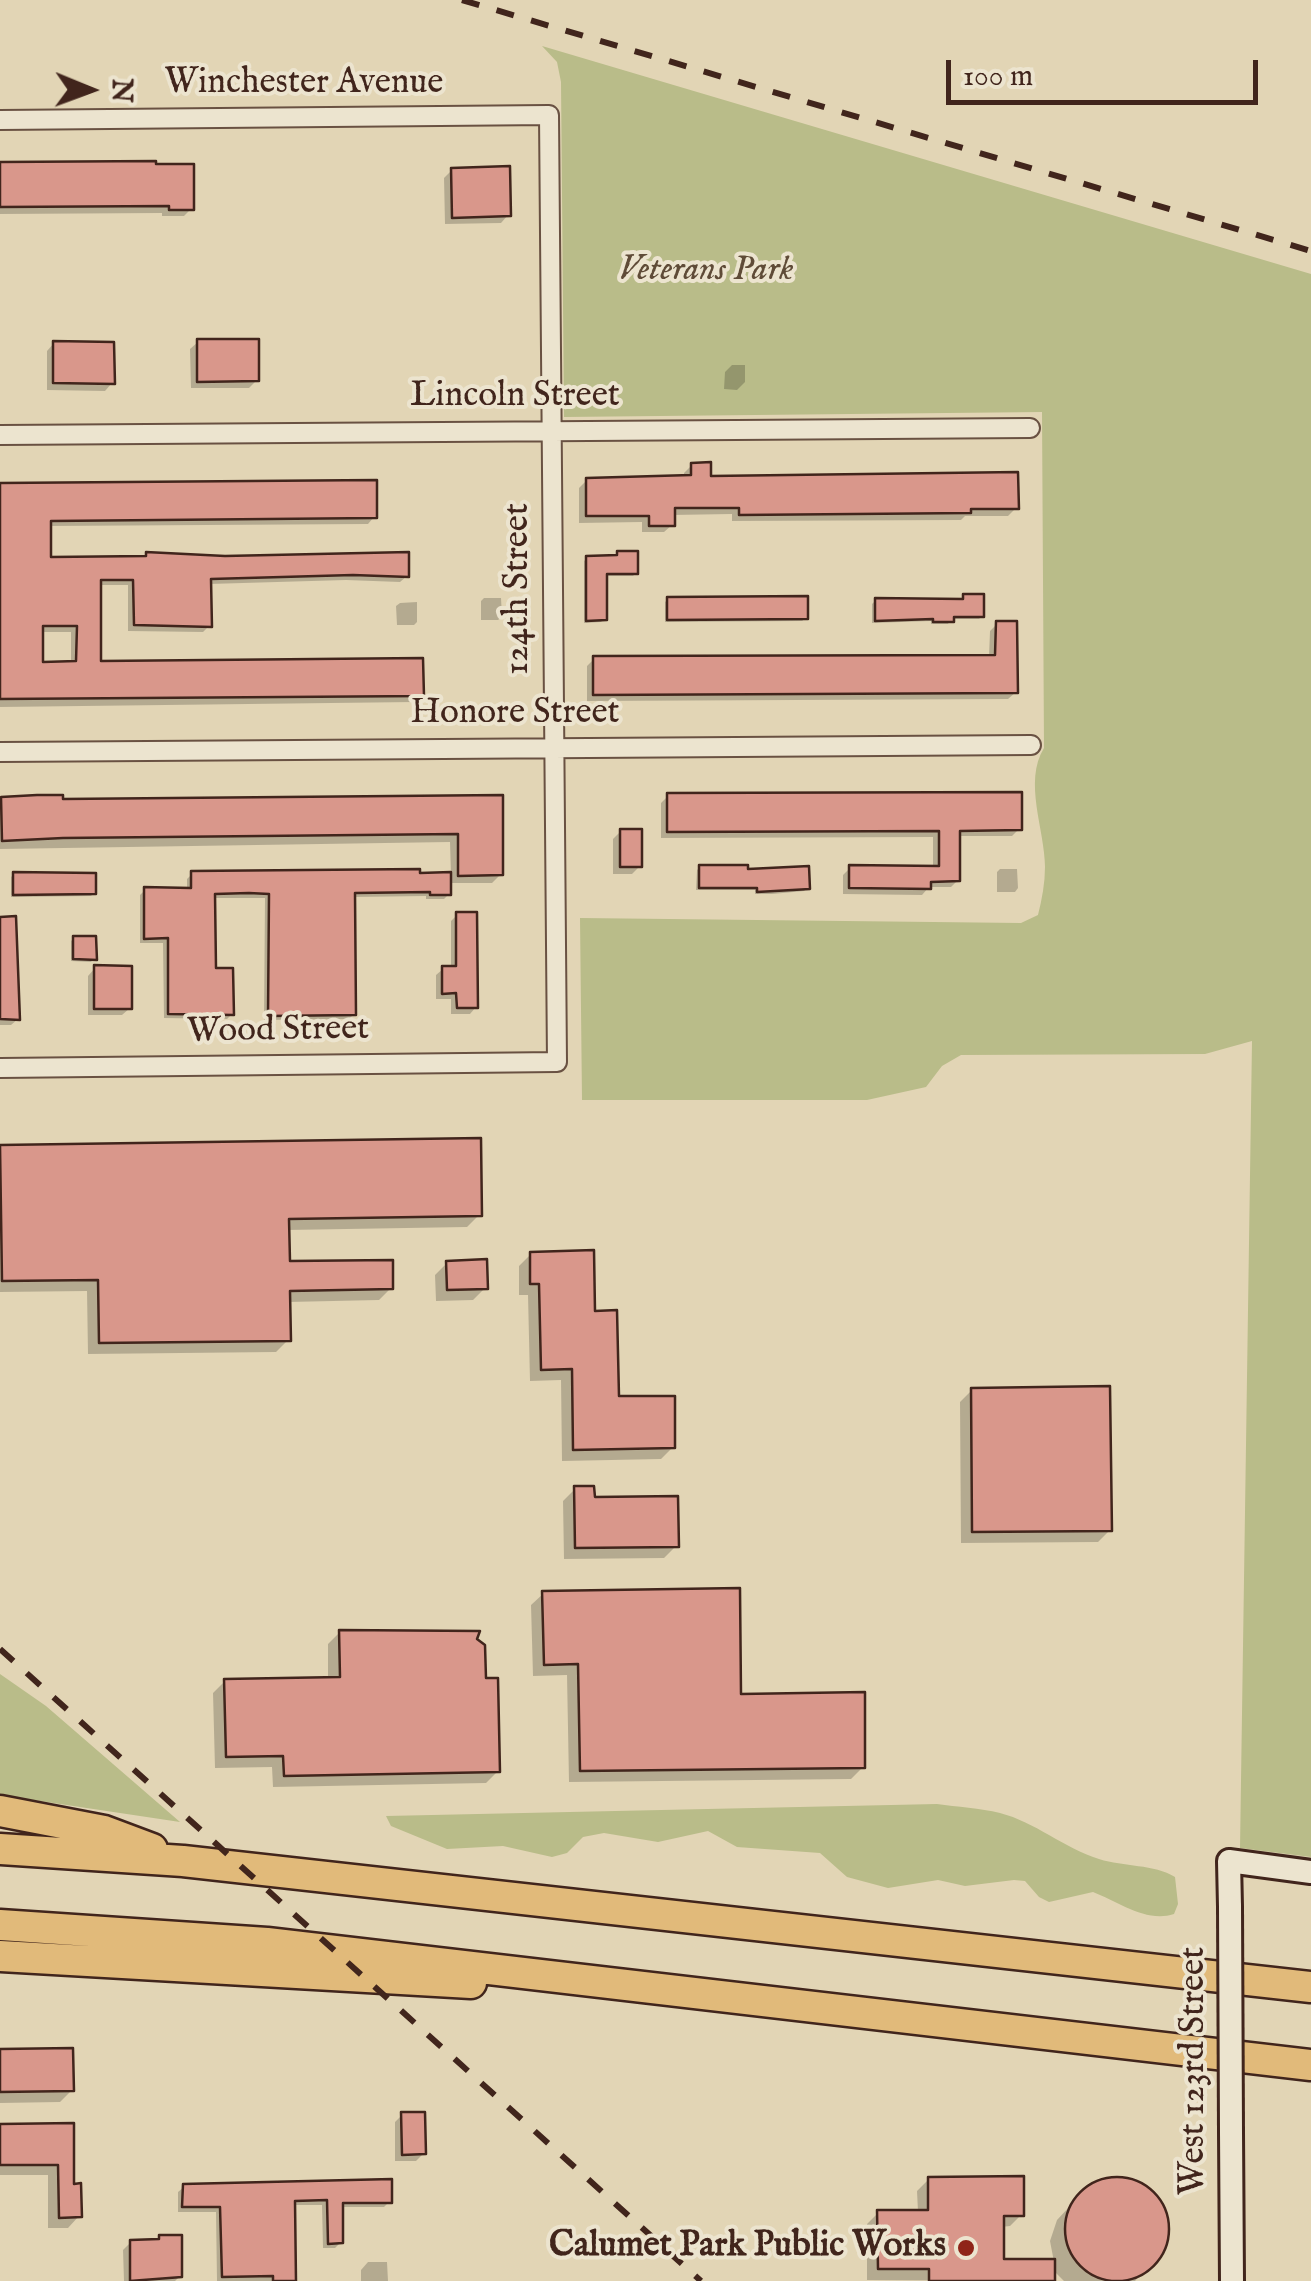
<!DOCTYPE html>
<html>
<head>
<meta charset="utf-8">
<style>
	body { margin:0 }
	#map { position:relative; width:1311px; height:2281px; overflow:hidden; background:#e2d5b5; font-family:"IM FELL English",serif }
	canvas { display:block }
	.north { position:absolute; left:40px; top:40px; width:100px; height:100px; -webkit-text-stroke:8px #ece4cf; paint-order:stroke; rotate:91deg; font-size:28px; font-weight:700; line-height:40px; text-align:center; color:#41251c }
	.north::after { content:''; display:block; margin:auto; width:35px; height:45px; background:#41251c; clip-path:polygon(50% 0,100% 100%,50% 72%,0 100%) }
	.scale { position:absolute; left:946px; top:60px; width:312px; height:45px; box-sizing:border-box; border:5px solid #41251c; border-top:0; padding-left:12px; font-size:30px; line-height:35px; white-space:nowrap; color:#41251c; -webkit-text-stroke:8px #ece4cf; paint-order:stroke }
</style>
</head>
<body>
<div id="map">
<canvas width="1311" height="2281"></canvas>
<div class="north">N</div>
<div class="scale">100 m</div>
</div>
<script>
const context = document.querySelector('canvas').getContext('2d');
context.lineJoin = 'round';
function fill(path, color) {
  context.fillStyle = color;
  context.fill(path, 'evenodd');
}
function strokePath(path, color, width, dash) {
  context.strokeStyle = color;
  context.lineWidth = width;
  context.lineCap = dash ? 'butt' : 'round';
  context.setLineDash(dash || []);
  context.stroke(path);
}
function write(font, color, halo, rows, align = 'center') {
  context.font = font + ' "IM FELL English",serif';
  context.lineWidth = 8;
  context.setLineDash([]);
  context.textBaseline = 'middle';
  context.strokeStyle = halo;
  context.fillStyle = color;
  for (const [text, x, y, turn = 0] of rows) {
    context.save();
    context.translate(x, y);
    context.rotate((+turn || 0) * Math.PI / 180);
    context.textAlign = isNaN(turn) ? turn : align;
    if (halo) context.strokeText(text, 0, 0);
    context.fillText(text, 0, 0);
    context.restore();
  }
}
fill(new Path2D(`
	M542,46l769,228v1583l-71,-9 12,-807 -47,13 -244,1 -19,11 -16,21 -59,13h-285l-2,-182 441,5 17,-8c4,-16 7,-32 7,-48 0,-37 -22,-85 -1,-119l-2,-336 -478,5 -3,-335 -4,-20z
	M0,1674l46,32 134,116 -180,-27z
	M937,1804c20,3 43,4 63,9 35,9 64,35 99,46 25,8 55,5 76,18l3,27 -4,10c-28,9 -55,-12 -81,-22l-44,10 -10,-5 -14,-16 -11,-1 -49,6 -27,-6 -50,8 -41,-11 -27,-24 -83,-6 -29,-16 -50,11 -54,-9 -21,4 -16,16 -15,4 -49,-11 -56,3 -56,-23 -5,-10z`), '#b9bc89');
fill(new Path2D(`
	M0,164l192,44 -8,8h-22v-3l-162,1z
	M452,170l56,45 -7,8 -56,1 -1,-46z
	M198,342l59,38 -8,8h-58l-1,-39z
	M54,343l58,40 -7,8 -58,-1v-39z
	M732,365h13v17l-8,8 -13,-1 1,-17z
	M692,465l17,14 307,29 -8,8h-43l-4,4 -229,1v-7l-60,1v10l-8,7h-22v-10l-63,1v-35l8,-8 97,-2v-5z
	M0,486l374,31 -6,7 -320,2v33l95,-1 4,-4 260,22 -7,6 -54,-2 -137,4v42l-6,6 -75,-1v-46h-30l1,79 322,31 -6,7 -415,5zM40,632h31v32h-30z
	M587,558l49,15 -3,3h-28l-1,43 -3,3 -17,1v-62z
	M964,597l18,19 -3,3h-28l-3,5h-17v-3l-59,2v-19l4,-4h85z
	M484,598h17l1,19 -4,3h-17v-19z
	M668,599l138,19 -4,3 -137,1v-20z
	M417,602v20l-3,3h-17l-1,-19 4,-3z
	M997,624l19,68 -8,7 -421,2v-35l7,-7 395,-2 1,-26z
	M668,796l351,33 -7,7h-55l1,44 -7,7h-22l-7,8 -79,-1v-19l7,-7h83v-31l-272,1v-35z
	M37,798l23,3 441,-3v76l-9,9h-43v11l-5,5h-18v-3l-73,1 1,117 -5,5 -85,1 1,-122h-52l1,72 18,44 -5,5 -63,-1 -1,-75h-23v-48l5,-5 42,1v-12l5,-5 259,1 -1,-33 -450,7v-49z
	M621,831l19,35 -8,8h-19v-35z
	M700,867l46,5 61,16 -3,3 -32,3h-17v-4h-59l1,-20z
	M1000,869h17l1,19 -3,4h-18v-20z
	M14,874l80,19 -3,3 -80,1v-20z
	M457,915l19,92 -6,7h-19v-15h-15v-24l7,-6 8,-1v-47z
	M0,919l18,100 -7,6h-11z
	M74,938l20,21 -3,3 -20,-1v-20z
	M95,968l35,40 -8,7h-34v-39z
	M1,1147l478,68 -12,12 -180,3v34l104,24 -12,12 -91,2v38l-12,12 -188,2 -1,-63 -87,1z
	M531,1254l62,59 24,86 56,48 -12,12 -99,2 -1,-81 -31,1 -2,-86h-9v-29z
	M447,1263l38,25 -12,12 -37,1 -1,-26z
	M972,1390l138,140 -12,12 -137,1 -1,-141z
	M575,1489l17,11 84,46 -12,12 -100,1 -1,-58z
	M544,1593l195,103 124,71 -12,12 -282,3 -2,-107 -34,1 -2,-71z
	M340,1632l133,8 25,131 -12,12 -213,4 -1,-20 -57,1 -2,-75 12,-12 103,-1v-36z
	M0,2052l72,38 -12,12 -60,1z
	M402,2115l22,38 -8,8h-21v-39z
	M0,2126h72v60l7,30 -11,12h-20v-53h-48z
	M929,2179l92,36 -11,11 -9,1 1,35h52l-4,-21 7,-21 26,-28 22,-12 13,-1 13,2 19,11 13,18 3,13 -3,24 -28,34h-71l-11,-11v11l-186,-1v-56l11,-11 40,-1 -1,-21z
	M184,2187l205,15 -5,5h-44l1,35 -6,6h-12l-1,-43h-29v76h-76l-1,-69h-38v-20z
	M160,2238l20,38 -5,5h-51l-1,-31 8,-8h25z
	M368,2262h19l1,19h-27v-11z`), '#0003');
const building = new Path2D(`
	M156,161v3h38v46h-25v-4l-169,1v-45z
	M510,166l1,50 -59,2 -1,-50z
	M197,339h62v42l-62,1z
	M53,341l61,1 1,42 -62,-1z
	M711,462v14l307,-4 1,37h-48v4l-232,2v-7h-64v18h-26v-10h-63v-38l105,-3v-12z
	M377,480v38l-326,3v36l95,-1v-4l79,4 184,-4v25l-56,-2 -142,4 1,48 -78,-2 -1,-45h-32v81l322,-3 1,38 -424,3v-216zM43,626h34l-1,35 -33,1z
	M617,551h21v23h-31v46l-21,1v-65l31,-1z
	M963,594h21v23h-30v5h-21v-3l-58,2v-23l88,1z
	M808,596v23l-141,1v-23z
	M996,621h21l1,72 -425,2v-39l402,-1z
	M1022,792v38l-62,1v50l-29,1v7l-82,-1v-23l90,1v-35l-272,1v-39z
	M37,795h26v4l440,-4v80l-45,1v-42l-395,4 -61,3 -1,-44z
	M620,829h22v38h-22z
	M699,865h49v4l61,-3 1,23 -53,3v-4h-58z
	M420,869v4l31,-1v23h-21v-3l-75,1 1,122 -88,1 1,-122 -20,-1 -34,1 1,74h17l1,47 -66,-1v-76l-24,1v-52l47,1v-17z
	M13,872l83,1v21l-83,1z
	M456,912h21l1,96h-21l-1,-15 -14,1v-28h14z
	M16,916l4,104 -20,-1v-102z
	M73,936h23l1,24 -24,-1z
	M94,965l38,1v43h-38z
	M481,1138l1,78 -193,3 1,42 103,-1v29l-103,2 1,50 -192,2 -1,-63 -96,1 -2,-136z
	M594,1250l1,61 22,-1 2,86h56v52l-102,2 -1,-81 -31,1 -2,-86h-9v-32z
	M487,1259l1,30 -41,1 -1,-29z
	M1110,1386l2,145 -140,1 -1,-144z
	M574,1486h20l1,11 83,-1 1,51 -104,1z
	M740,1588l1,106 124,-2v76l-285,3 -2,-107 -34,1 -2,-74z
	M339,1630l141,1 -3,8 8,6 1,33h12l2,94 -216,4 -1,-20 -57,1 -2,-78 116,-2z
	M73,2048l1,43 -74,1v-43z
	M401,2112h24l1,42 -24,1z
	M74,2123v61l7,-1 1,34 -23,1 -1,-53h-58v-41z
	M1024,2176v40h-20v43h51v22h-126v-12h-51l-1,-59h51v-33z
	M1065 2229a52 52 0 1 1 104 0a52 52 0 1 1-104 0Z
	M392,2179v24h-49v40l-15,1 -1,-44 -32,1 1,80h-23v-5l-51,1 -2,-70h-38l1,-23z
	M159,2235h23v42l-52,4v-41l29,-1z`);
fill(building, '#d9978b');
strokePath(building, '#41251c', 2.5);
const minor = new Path2D(`
	M0,120l549,-5 8,947 -557,6
	M0,435l1030,-7
	M0,752l1031,-7`);
const secondary = new Path2D(`
	M1230,1907l-1,-46 82,11
	M1231,2132l1,149`);
const motorway = new Path2D(`
	M0,1811l104,20 48,18
	M0,1849l183,12 1128,126
	M0,1925l267,18 1044,122
	M0,1956l471,27`);
strokePath(minor, '#695142', 22);
strokePath(secondary, '#41251c', 28);
strokePath(motorway, '#41251c', 35);
strokePath(minor, '#ece4cf', 18);
strokePath(secondary, '#ece4cf', 22);
strokePath(motorway, '#e1ba7a', 30);
strokePath(new Path2D(`
	M462,0l849,251
	M0,1649l701,632`), '#41251c', 6, [18, 18]);
const secondaryBridge = new Path2D(`
	M1230,1907l1,225`);
strokePath(secondaryBridge, '#41251c', 28, []);
strokePath(secondaryBridge, '#ece4cf', 22);
for (const [x, y, r, color] of [
	[966,2248,10,"#8f2418"]
]) {
  const dot = new Path2D();
  dot.arc(x, y, r, 0, 2 * Math.PI);
  context.fillStyle = color;
  context.fill(dot);
  strokePath(dot, '#ece4cf', 4);
}
write('35px', '#41251c', '#ece4cf', [
	["Winchester Avenue",304,85],
	["Lincoln Street",515,398],
	["124th Street",520,589,-90],
	["Honore Street",515,715],
	["Wood Street",278,1032,-1],
	["West 123rd Street",1196,2071,-90]
]);
write('italic 35px', '#5f4b37', '#ece4cf', [
	["Veterans Park",706,272]
]);
write('bold 35px', '#41251c', '#ece4cf', [
	["Calumet Park Public Works",946,2248]
], 'right');
</script>
</body>
</html>
